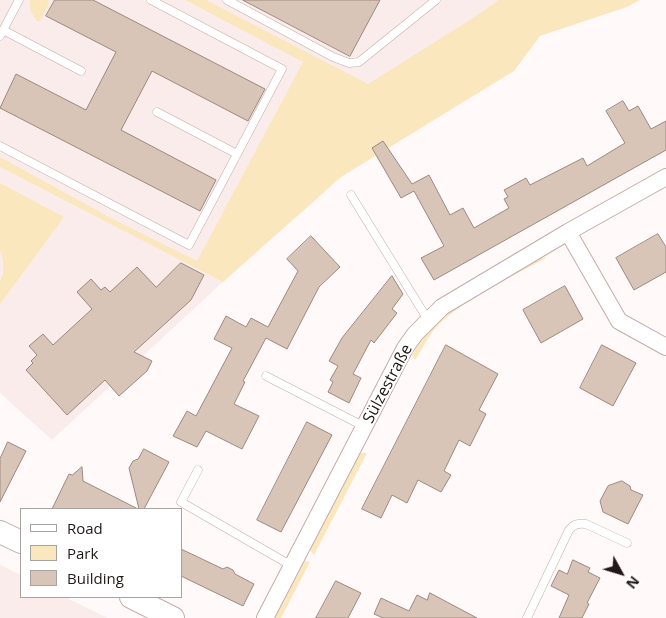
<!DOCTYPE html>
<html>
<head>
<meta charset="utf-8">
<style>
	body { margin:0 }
	#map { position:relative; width:666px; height:618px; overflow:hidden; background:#fffaf9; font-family:"Open Sans",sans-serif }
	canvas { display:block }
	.legend { position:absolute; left:20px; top:508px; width:162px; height:90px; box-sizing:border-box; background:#fff; border:1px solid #a6a3a2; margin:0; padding:6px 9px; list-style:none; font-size:15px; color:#201817 }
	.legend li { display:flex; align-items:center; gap:10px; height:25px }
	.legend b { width:25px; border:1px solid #a6a3a2 }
	.north { position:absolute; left:596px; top:548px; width:50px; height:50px; -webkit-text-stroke:4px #fff; paint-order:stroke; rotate:129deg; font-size:14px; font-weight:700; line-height:20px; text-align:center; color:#201817 }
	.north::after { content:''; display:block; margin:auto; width:18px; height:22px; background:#201817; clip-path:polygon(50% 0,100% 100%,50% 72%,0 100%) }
</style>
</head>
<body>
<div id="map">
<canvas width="666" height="618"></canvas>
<ul class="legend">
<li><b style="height:6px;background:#fff"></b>Road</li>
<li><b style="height:14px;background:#fbe7bd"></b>Park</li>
<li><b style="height:14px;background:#d8c5b8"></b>Building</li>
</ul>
<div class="north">N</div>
</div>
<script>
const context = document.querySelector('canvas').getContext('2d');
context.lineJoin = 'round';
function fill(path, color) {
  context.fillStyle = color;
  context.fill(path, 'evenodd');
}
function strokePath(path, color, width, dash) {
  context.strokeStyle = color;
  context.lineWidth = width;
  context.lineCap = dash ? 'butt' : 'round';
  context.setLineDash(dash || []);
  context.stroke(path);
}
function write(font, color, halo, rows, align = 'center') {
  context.font = font + ' "Open Sans",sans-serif';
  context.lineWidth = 4;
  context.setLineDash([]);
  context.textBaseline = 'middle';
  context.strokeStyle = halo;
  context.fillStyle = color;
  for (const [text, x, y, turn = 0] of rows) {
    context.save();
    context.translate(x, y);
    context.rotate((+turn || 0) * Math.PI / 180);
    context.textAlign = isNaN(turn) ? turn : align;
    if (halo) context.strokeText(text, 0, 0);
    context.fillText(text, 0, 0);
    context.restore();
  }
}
fill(new Path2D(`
	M0,0h516l-222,167 24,31 -69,60 -197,182 -52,-47z
	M0,565l21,10v22h44l43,21h-108z`), '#faeceb');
fill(new Path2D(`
	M30,0h18l1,4 -9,17h-3c-5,-6 -8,-13 -7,-21z
	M185,0h21l162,84 105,-66 26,-18h141l-13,7 -87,29 -26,35 -173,106 -118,105 -223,-115v-10l109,60 88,44 106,-199z
	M0,183l64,34 -64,87v-23c5,-9 4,-21 0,-31z
	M548,257c-35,19 -89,44 -114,73 -8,10 -12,20 -19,30l-3,-5c10,-16 24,-36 40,-47 27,-18 58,-33 87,-49z
	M360,453h7l-53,102 -4,-5z
	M305,561l5,1 -29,56h-7z`), '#fbe7bd');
const building = new Path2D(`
	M55,0h38l172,89 -17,32 -96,-50 -31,59 95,50 -16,31 -200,-103 16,-34 70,36 30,-58 -70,-36z
	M243,0h137l-30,56z
	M623,101l6,10 9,-5 13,23 15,-8v29l-232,130 -13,-22 23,-12 -30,-55 -13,7 -29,-50 11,-7 29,43 17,-9 21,40 13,-7 11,20 35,-20 -5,-9 4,-2 -4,-7 22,-12 4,7 53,-27 4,8 38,-23 -19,-32z
	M658,234l8,13v25l-32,18 -18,-32z
	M311,236l29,31 -21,20 -32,62 -21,-11 -23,43 2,1 -11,22 25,12 -17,33 -36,-18 -9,16 -24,-11 14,-25 9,5 36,-68 -18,-9 12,-23 20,11 5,-9 17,9 30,-56 -11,-12z
	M181,263l23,12 -13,25 -57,52 18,9 -5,10 -28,25 -14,-16 -38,35 -41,-45 7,-7 -2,-2 6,-6 -8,-9 14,-12 10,11 39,-36 -15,-17 14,-13 10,11 4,-3 5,5 27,-25 19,20z
	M392,276l11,18 -11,15 5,4 -23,30 -3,-3 -18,34 8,4 -12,25 -21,-11 5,-10 -3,-2 8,-14 -9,-5 13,-23z
	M565,286l18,33 -42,24 -18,-33z
	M446,345l52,29 -19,36 7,4 -16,32 -11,-6 -15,31 7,4 -10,17 -23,-12 -11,23 -15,-8 -11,23 -19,-9z
	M602,345l34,18 -23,43 -33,-18z
	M307,422l25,13 -51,97 -24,-12z
	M8,442l18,9 -26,51v-43z
	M144,449l25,13 -25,47h-5l-10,-41 4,-7 5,-2z
	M82,467l1,14 55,28h-86l17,-35 3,1z
	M622,481l8,5 1,4 12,5 -15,29 -25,-12 -3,-11 8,-15z
	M181,549l42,20 4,-2 6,3 2,4 19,10 -11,22 -62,-30z
	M573,560l17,8 -2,4 12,6 -13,25 2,1 -7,14h-23l10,-23 -18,-9 8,-16 8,4z
	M336,581l25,12 -13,25h-32z
	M430,593l47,25h-94l-9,-4 7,-16 28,13 8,-16 10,5z`);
fill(building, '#d8c5b8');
strokePath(building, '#9b897d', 1);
const lane = new Path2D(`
	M227,0l106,57 16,6 10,-1 77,-62
	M3,30l78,41
	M0,36l19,-36
	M157,112l80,42
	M0,146l189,99 93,-176 -131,-69
	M351,195l77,125
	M266,376l99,51
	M198,470l-17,32 111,64
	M527,618l42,-88c5,-6 9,-7 17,-6l41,19`);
const street = new Path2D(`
	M568,232l51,89 47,26
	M265,618l140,-270 10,-14 27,-27 126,-75 98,-55`);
const secondary = new Path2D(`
	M0,532l21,10
	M131,597l42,21`);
strokePath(lane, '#c4aca9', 9);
strokePath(street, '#c4aca9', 18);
strokePath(secondary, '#c4aca9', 24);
strokePath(lane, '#fff', 8);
strokePath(street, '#fff', 16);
strokePath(secondary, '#fff', 22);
write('16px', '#201817', '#fff', [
	["Sülzestraße",388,384,-62]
]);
</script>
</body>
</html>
